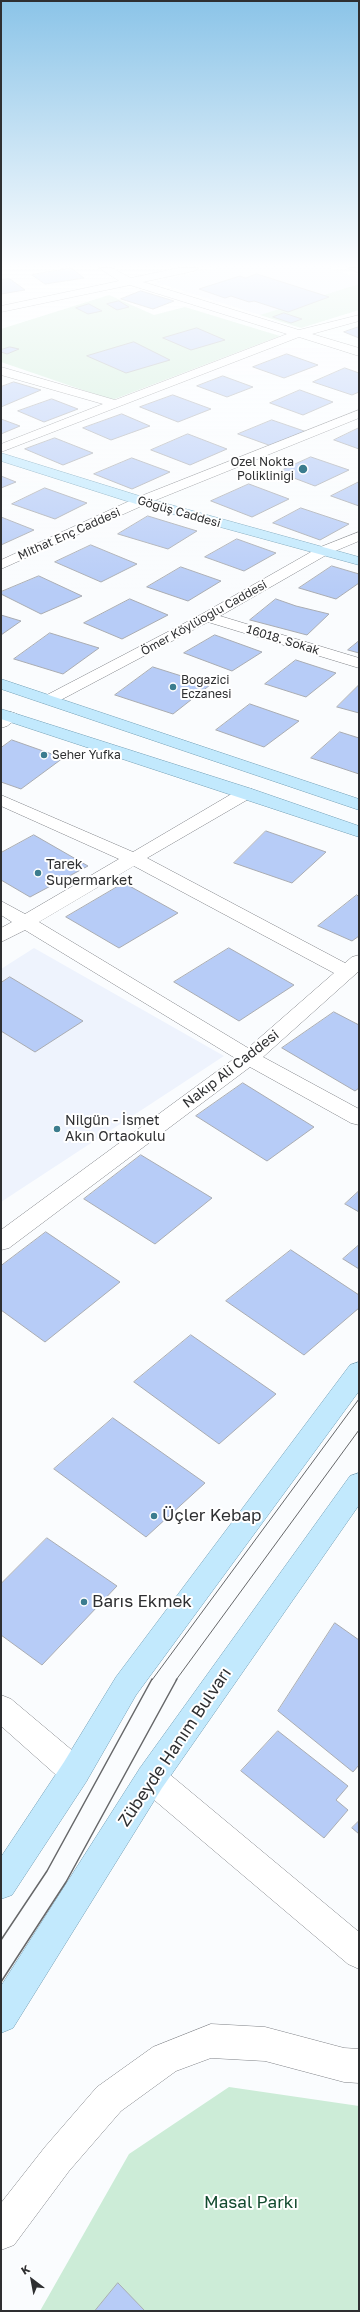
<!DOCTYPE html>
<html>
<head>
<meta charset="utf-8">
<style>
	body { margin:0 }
	#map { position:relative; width:360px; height:2312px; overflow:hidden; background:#fafcfe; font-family:"Golos Text",sans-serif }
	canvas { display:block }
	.frame { position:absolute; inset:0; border:2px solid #2e2f31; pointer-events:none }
	.north { position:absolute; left:12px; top:2260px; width:40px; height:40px; -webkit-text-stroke:3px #fff; paint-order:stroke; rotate:328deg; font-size:11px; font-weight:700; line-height:16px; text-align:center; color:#2e2f31 }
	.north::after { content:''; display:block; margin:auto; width:14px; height:18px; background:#2e2f31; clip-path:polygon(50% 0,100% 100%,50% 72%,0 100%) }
</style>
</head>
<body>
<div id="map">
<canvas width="360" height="2312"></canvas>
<div class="frame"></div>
<div class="north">K</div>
</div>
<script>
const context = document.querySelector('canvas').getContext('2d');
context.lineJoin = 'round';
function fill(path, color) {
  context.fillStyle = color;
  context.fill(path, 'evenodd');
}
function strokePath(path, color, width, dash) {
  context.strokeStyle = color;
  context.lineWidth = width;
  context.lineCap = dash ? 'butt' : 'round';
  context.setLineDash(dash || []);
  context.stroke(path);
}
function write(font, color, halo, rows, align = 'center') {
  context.font = font + ' "Golos Text",sans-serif';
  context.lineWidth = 4;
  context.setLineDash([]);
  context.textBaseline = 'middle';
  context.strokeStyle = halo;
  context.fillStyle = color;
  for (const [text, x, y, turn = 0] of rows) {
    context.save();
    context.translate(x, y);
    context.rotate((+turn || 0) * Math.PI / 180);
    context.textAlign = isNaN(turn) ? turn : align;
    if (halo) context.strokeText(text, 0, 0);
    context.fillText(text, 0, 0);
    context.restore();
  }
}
fill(new Path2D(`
	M217,268h111l31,10v6l-99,31 -105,-33z
	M34,948l190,108 -223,146v-233z`), '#eef3fd');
fill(new Path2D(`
	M359,284v26l-58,18 -41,-13z
	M109,295l45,20 31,-8 95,29 -168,64 -111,-38v-33z
	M229,2087l130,19v205h-319l89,-157z`), '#ccecd7');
const building = new Path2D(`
	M71,268l13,10 -39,6 -13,-9z
	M257,274l72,23 -41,15 -34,-11 -5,1 -18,-6 -6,2 -26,-9 41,-13 5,2z
	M10,279l15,11 -24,4v-14z
	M141,291l33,10 -21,8 -32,-10z
	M119,301l10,6 -12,3 -10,-6z
	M89,304l13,7 -14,3 -12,-6z
	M284,313l18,6 -11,4 -18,-6z
	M359,327v11l-15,-6z
	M197,328l28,12 -34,10 -28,-12z
	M134,342l36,18 -44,13 -39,-17z
	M10,347l9,2 -12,5 -6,-2v-2z
	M287,354l31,11 -34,13 -31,-11z
	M345,368l14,5v19l-7,3 -39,-13z
	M223,376l30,11 -26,10 -30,-11z
	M14,382l27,8 -40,17v-20z
	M300,390l33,12 -30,13 -33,-12z
	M173,395l38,14 -33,13 -38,-15z
	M52,399l26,10 -34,13 -26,-11z
	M122,414l28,12 -39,14 -28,-12z
	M1,419l19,7 -19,8z
	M272,420l35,12 -33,15 -36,-13z
	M359,428v21l-25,-9z
	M188,434l39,15 -37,16 -39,-15z
	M55,438l38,15 -30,12 -38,-16z
	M311,457l38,13 -34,16 -37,-14z
	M132,458l38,14 -38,17 -38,-15z
	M1,476l15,6 -15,6z
	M359,482v24l-28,-10z
	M249,484l40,15 -37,18 -41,-16z
	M45,488l42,15 -32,16 -43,-15z
	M301,508l48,16 -29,16 -47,-17z
	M148,516l49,15 -29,18 -50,-15z
	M1,517l33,13 -33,15z
	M237,539l39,14 -32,18 -39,-14z
	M91,545l46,19 -36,18 -46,-20z
	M332,566l27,8v9l-23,16 -37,-11z
	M181,567l40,14 -33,20 -41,-14z
	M39,576l43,20 -41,18 -40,-20v-2z
	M130,599l38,16 -46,24 -38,-16z
	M276,599l20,7 33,8 -22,21 -57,-15z
	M1,615l20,6 -20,14z
	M50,633l49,15 -36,26 -49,-15z
	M215,635l47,17 -30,19 -48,-18z
	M359,641v12l-11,-3z
	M296,660l40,13 -30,24 -41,-13z
	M153,667l57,18 -37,29 -58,-19z
	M359,685v28l-22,-6z
	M250,704l49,17 -35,26 -48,-17z
	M340,732l19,6v36l-48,-16z
	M12,740l51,18 -42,31 -20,-7v-34z
	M266,831l60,21 -34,31 -58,-20z
	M34,835l54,31 -58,31 -29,-17v-27z
	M124,883l54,30 -59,35 -53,-31z
	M357,895l2,2v39l-7,5 -34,-15z
	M229,948l65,37 -55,36 -65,-39z
	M10,977l73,44 -48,31 -34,-21v-48z
	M334,1012l25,13v63l-4,3 -73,-43z
	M243,1083l71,44 -47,34 -71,-45z
	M141,1155l71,43 -57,46 -71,-45z
	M359,1191v21l-14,-8z
	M46,1232l74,50 -75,60 -44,-32v-44z
	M359,1245v24l-16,-10z
	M291,1250l68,45v13l-55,47 -78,-54z
	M191,1335l85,59 -57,50 -85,-62z
	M113,1418l92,65 -59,54 -92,-68z
	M47,1538l70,48 -75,79 -41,-30v-51z
	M335,1623l24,17v125l-6,7 -75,-61z
	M278,1731l70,55 -12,14 12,10 -24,28 -83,-67z
	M359,1821v13l-7,-6z
	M118,2283l27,28h-50z`);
fill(building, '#b7ccf7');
strokePath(building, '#a9acb2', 1);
const minor = new Path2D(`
	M99,268h13l19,10 47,-10h21l-5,3 -51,11 156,48 60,-15v6l-47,13 47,14v8l-60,-19 -298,115v-8l102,-40 -102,-29v-8l114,33 172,-66 -157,-49 -129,27v-6l118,-25z
	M348,268h11v5z
	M359,410v8l-213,86 -145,65v-9l135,-62z
	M359,532v9l-31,13 -108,62 139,42v10l-151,-46 -153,81h-12l-2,-3 2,-3 159,-83 116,-66z
	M11,712l6,2 2,3 -12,9 -6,2v-12z
	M246,788l6,1 3,4 -3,4 -105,61 198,105 7,-6 7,-2v16l-96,86 96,52v16l-8,-2 -101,-56 -241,181 -8,2v-20l234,-172 -210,-128 -24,12v-14l11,-6 -11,-7v-14l24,13 94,-55 -118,-53v-11l132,57 107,-63zM134,866l200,107 -86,75 -209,-126z
	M1,1695l10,4 75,63 4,10 -4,10 -11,4 -11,-4 -63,-56z
	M151,1764l11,4 197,164v37l-11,-5 -208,-176 -4,-10 4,-10z
	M211,2024l54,3 79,21 15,1v34l-15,-1 -79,-21 -54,-3 -35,13 -55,40 -52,60 -55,74 -13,5v-47l44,-56 52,-60 56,-40z`);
const major = new Path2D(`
	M1,453l145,45 213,59v8l-223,-61 -135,-43z
	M1,679l358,120v11l-358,-121z
	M1,709l251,80 107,37v11l-358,-118z
	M359,1362v29l-223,304 -50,87 -74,113 -11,4v-42l63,-95 52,-85 234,-312z
	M359,1473v32l-197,283 -149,240 -12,5v-47l139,-218 210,-292z`);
strokePath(minor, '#808388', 1);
strokePath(major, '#749fb5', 1);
fill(minor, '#fff');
fill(major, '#c2e9fd');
strokePath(new Path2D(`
	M152,1680l207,-281
	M176,1680l183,-250`), '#666769', 1);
strokePath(new Path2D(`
	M1,1940l46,-69 105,-192
	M1,1982l65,-100 111,-203`), '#666769', 1.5);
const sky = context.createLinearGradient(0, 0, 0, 592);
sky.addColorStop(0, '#8bc4e8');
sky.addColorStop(0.45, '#fdfeff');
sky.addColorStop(1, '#fdfeff00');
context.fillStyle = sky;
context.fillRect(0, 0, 360, 592);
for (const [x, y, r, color] of [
	[303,469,5,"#3b7c8e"],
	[173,687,4,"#3b7c8e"],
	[44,755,4,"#3b7c8e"],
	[38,873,4,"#3b7c8e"],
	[57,1129,4,"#3b7c8e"],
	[154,1516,4,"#3b7c8e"],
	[84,1602,4,"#3b7c8e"]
]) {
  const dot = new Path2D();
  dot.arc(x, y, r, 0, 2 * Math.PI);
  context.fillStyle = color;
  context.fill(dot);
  strokePath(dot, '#fff', 1.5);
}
write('12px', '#2e2f31', '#fff', [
	["Ozel Nokta",294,462,"right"],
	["Poliklinigi",294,476,"right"],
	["Bogazici",181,680],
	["Eczanesi",181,694],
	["Seher Yufka",52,755]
], 'left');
write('12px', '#2e2f31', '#fff', [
	["Göğüş Caddesi",179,512,16],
	["Mithat Enç Caddesi",69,534,-24],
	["Ömer Köylüoğlu Caddesi",204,618,-29],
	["16018. Sokak",283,640,17]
]);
write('14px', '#2e2f31', '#fff', [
	["Tarek",46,865],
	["Supermarket",46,881],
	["Nilgün - İsmet",65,1121],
	["Akın Ortaokulu",65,1137]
], 'left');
write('14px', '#2e2f31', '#fff', [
	["Nakıp Ali Caddesi",231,1069,-38]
]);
write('17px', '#2e2f31', '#fff', [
	["Üçler Kebap",162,1516],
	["Barıs Ekmek",92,1602]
], 'left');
write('17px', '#2e2f31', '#fff', [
	["Zübeyde Hanım Bulvarı",175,1747,-56]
]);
write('17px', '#134b2f', '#fff', [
	["Masal Parkı",251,2203]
]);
</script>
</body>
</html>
